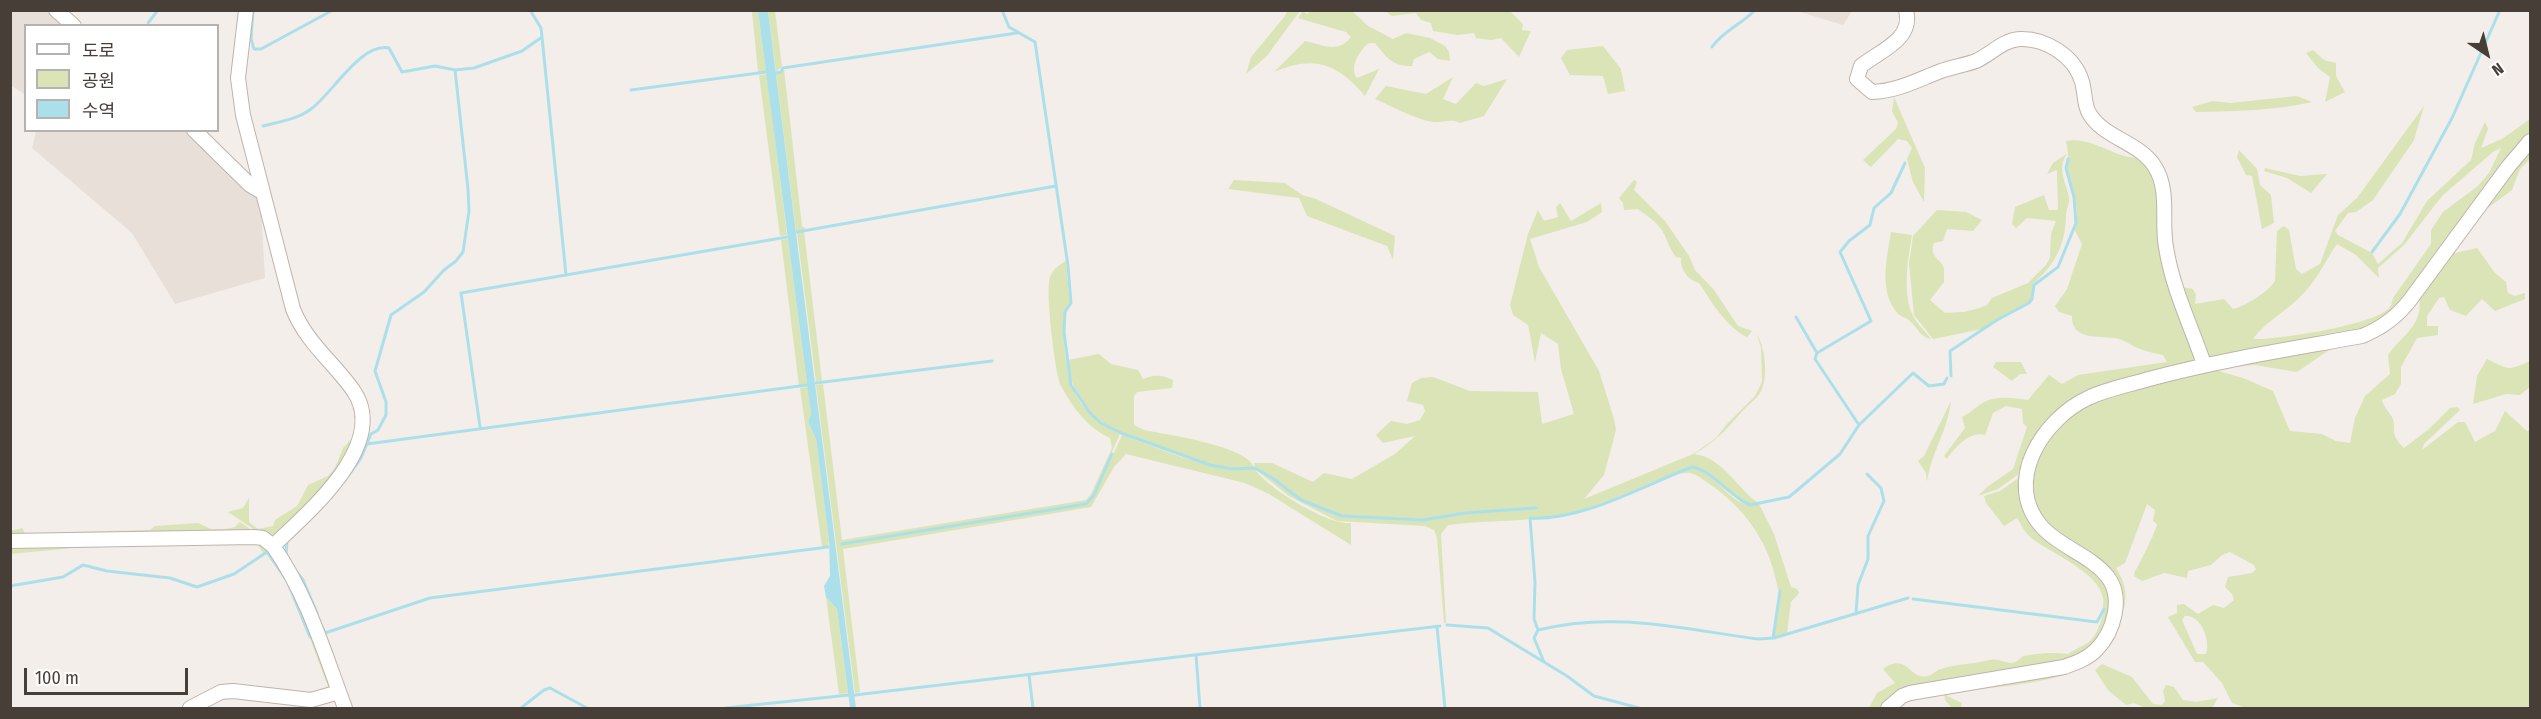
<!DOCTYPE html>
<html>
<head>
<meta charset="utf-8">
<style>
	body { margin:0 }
	#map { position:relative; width:2541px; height:719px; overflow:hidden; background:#f3eeea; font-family:"Fira Sans Condensed","Noto Sans KR",sans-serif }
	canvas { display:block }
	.frame { position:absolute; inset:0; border:12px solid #473e38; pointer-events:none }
	.legend { position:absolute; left:24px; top:24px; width:195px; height:108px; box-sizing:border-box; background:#fff; border:2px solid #b5b2af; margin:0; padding:8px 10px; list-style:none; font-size:18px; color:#473e38 }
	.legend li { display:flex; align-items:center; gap:12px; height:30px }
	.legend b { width:30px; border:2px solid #b5b2af }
	.north { position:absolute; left:2457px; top:24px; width:60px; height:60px; -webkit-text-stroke:4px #fff; paint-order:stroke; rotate:145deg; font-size:16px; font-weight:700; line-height:24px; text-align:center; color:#473e38 }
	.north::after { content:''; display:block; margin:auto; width:21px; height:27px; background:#473e38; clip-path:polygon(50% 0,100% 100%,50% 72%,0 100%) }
	.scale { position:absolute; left:24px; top:668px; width:164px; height:27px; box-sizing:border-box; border:3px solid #473e38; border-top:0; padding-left:8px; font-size:18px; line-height:21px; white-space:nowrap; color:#473e38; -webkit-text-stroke:4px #fff; paint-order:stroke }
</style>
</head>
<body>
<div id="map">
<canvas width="2541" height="719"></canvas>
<div class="frame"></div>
<ul class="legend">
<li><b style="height:8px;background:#fff"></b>도로</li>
<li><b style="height:16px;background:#dae4b6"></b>공원</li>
<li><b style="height:16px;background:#abe0eb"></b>수역</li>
</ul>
<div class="north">N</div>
<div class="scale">100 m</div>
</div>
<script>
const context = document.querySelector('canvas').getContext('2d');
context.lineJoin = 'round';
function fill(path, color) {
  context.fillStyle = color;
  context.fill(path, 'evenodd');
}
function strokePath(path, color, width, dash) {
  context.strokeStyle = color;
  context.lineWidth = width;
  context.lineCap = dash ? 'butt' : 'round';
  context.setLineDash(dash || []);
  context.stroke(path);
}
fill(new Path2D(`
	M10,11h43l17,14 -44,1 -1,68 -14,-8z
	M1797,11h55l-9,14z
	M36,131h153l71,63 5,84 -90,26 -43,-71 -100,-85z`), '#e7dfd8');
fill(new Path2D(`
	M752,11h6l8,60 -8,1z
	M768,11h7l7,56 -6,5z
	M1287,11h13l-34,46 -20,17 5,-17 34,-41z
	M1303,11l4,3 4,-3h41l16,15 25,13 13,-6 24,5 15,8 4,6 1,9 -12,-2 -9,-7 -15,7 -2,7c-19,1 -26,-9 -37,-23h-6c-10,8 -20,24 -12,35l22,-9 -14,27c-28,-33 -51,-41 -91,-24l31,-31c18,4 33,13 46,-4l-5,-5 -45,-13 -3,-1z
	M1385,11h125l13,13 -1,6 9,1 -12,26 -18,-19 -10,2 -15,-2 -2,-5 -16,2 -25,-4 -2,-8 -10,-3 -5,-7 -24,3z
	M1603,46l18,23 4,22 -17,3 -5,-18 -33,-1 -9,-17 6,-8z
	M2313,50l11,10 12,3v13l9,16 -20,10 5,-25 -12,-9 -12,-15z
	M784,69l18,157 5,4 -11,1 -20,-158h6z
	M767,74l20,161 -7,1 -21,-161z
	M1453,77l-10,22 13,5 20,-21 8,3 23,-7 -23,37 -24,7c-8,-5 -18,0 -28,-1 -20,-4 -38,-15 -57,-23l11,-13 40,8z
	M2297,96l15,6c-39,9 -77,9 -116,10l-4,-5 21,-6 17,2z
	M1894,97l31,71 -1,34 -11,-20 -6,-23 5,-11 -5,-7 -9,-2 -27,28 -8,-7 33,-31 2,-6 -6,-12z
	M2424,106l-10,34 -41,60 -17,12 -8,1 -13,18 3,4 34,18 6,11 24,-21 25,-42 44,-41 4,-17 10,-21 3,7 -7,19 21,-9 28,-20v19l-122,161 -35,29 -161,31 -5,-2 -33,-86 -12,-90 7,15 6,67 7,24 11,2 3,6 -1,9 29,-5 9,10c14,-4 34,-16 42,-28l2,-50 7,-5 5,4 7,39 6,5 18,-10 18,-49 19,-17zM2501,148l-12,25 -11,13 -35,26 -12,18v14l-38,54c-1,3 -1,6 -3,9 -14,18 -113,33 -137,32 12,-17 31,-26 46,-41 17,-16 25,-35 38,-54l19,11 23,23 -1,-10 26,-23 38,-49 51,-44z
	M2066,141c28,-5 49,19 76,17l10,10 45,194 -114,33 -60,76 -25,18 -20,7 9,-9 26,-18 14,-42 -4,-4 -1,-14 -16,-3 -13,7 -8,22c-15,-4 -30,12 -38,24l-3,-3 21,-28 -3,-11c8,-4 13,-9 19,-13 14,-9 32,-6 47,-4l21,-25 13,9 16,-9 89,-13 -4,-7c-7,-2 -15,-3 -23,-6 -8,-3 -17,-10 -25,-11 -17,-2 -44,2 -43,-22l-13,-4 -4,-6 12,-17 15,-45 -8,-15c7,-18 -1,-39 -6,-56 -2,-7 1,-13 0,-20 -12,13 -2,30 1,44 1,6 -3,13 -3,19 -1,30 -11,48 -33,68l-1,15 -4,4 -46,26 -49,10 -19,-24 -5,-51 4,-28 24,-26 29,2 16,8 -9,11 -26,-2 -4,12 -9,2c-5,14 6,15 10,25v14l-14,18 15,13 19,-1 16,-4 7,-3 5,-7 36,-15 18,-18 4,-7 1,-24 5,-13 -29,-3 -11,10 -4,-4 3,-17 29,-12 5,15h9l-1,-40 -10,4 6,-11 15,-10z
	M2530,144v15l-10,10 -8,21 -32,24 -29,40 26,-6 18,25 11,9 2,11 7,3 10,-3v6l-30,12 -13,-12 -16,17 -16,-6 -6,-13 -5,1 -12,18v10h11v9l-21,3 -16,29v17l-6,10 -13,6c2,7 6,11 10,17 6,12 -5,14 12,31l25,-19 21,-21 7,-1 3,3 -36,34 -2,6 36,-28h7l10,20 20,-11 10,-20 22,20 3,-1v278h-284l-14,-5 -10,-20 -19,-21h-8l-27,-45 9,-4v-8l7,-1 14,10 15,-9 11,3 10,-8 -2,-6 -7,-7 3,-10 24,-4 4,-4 -2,-4 -24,-13 -8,3 -11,10 -23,6 -1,7 -23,-5 -22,8 -8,-5 1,-5c4,-6 22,-42 22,-47l-4,-3 2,-11 -8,-6 -22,59 -9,5c12,19 12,32 4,52 -5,15 -11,29 -24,39 -33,27 -106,27 -148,34l-1,3 15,7 -1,5h-9l-7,-8 -1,-9c57,-14 154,-2 172,-70 5,-17 4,-30 -5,-44 -23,-25 -63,-36 -77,-69 -7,-15 -6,-29 -1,-44 7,-20 16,-36 32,-49 26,-20 58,-26 89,-34 66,-18 133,-29 201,-40 24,-8 41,-20 57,-39zM2419,298c5,27 -18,38 -31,57l2,19 -25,22 -10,22 -5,25 -14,-2 -14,-7 -32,-3 -17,-40 -30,-13 -32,-9 44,-4 42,7 32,-22 55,-16 20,-16zM2185,616c16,-2 26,25 21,38h-9l-15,-34z
	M2239,150l18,19 3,16 11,10 3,28 -12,6 -10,-53 -6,-1 -9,-18z
	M2265,168l35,8 27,-2 -16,19 -24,-15 -23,-7z
	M1234,180l51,3 17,12 14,4 79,37 -2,24 -6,-14 -80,-30 -8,-18 -71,-9z
	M1634,180l3,2 -3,8 31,31 24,35 6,14 19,20 24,36 14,5 -5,6c-19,-8 -37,-37 -48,-54 -11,-3 -19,-14 -18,-25l-5,-1c-6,-7 -8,-15 -12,-23 -5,-11 -17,-18 -26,-25l-14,1 -1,-7 -4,-5z
	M1560,203l11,18 30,-18 1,9 -15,10 -57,17 9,28 60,104 15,48 2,11 -12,45 -20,24 109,-45 23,-16 11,-14 28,-28 7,-14 -1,-34 -4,-14c8,14 12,44 3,59 -5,8 -14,13 -20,21 -16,18 -24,27 -46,40 28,3 43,34 64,49 -28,5 -40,-33 -67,-37 -41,16 -81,37 -124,48 -35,8 -82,6 -119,11l-7,9 5,89h-2l-7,-85 -3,-8 -9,-4 -88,-5 -48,-25 -34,-27 19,10 26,22 42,16 81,4 42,-7 71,-6 -71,4 -41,7 -82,-4 -41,-16 -26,-21 -20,-11 -1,-4h18l41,19 11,-9 28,6 43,-25 20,-18 -32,7 -7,-8 15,-14 16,3 13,-4 5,-9 -2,-6 -16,-4 5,-18 9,-5 12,-1 37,14 68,1 4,32 32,-10 -13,-45 -3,-25 -17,-11 -6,29 -7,-37 -15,-10 -3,-10 18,-71 10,-24 6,11 14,-4 -2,-10z
	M804,231l18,150 -6,1 -19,-149z
	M1891,232l21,3c-4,24 -10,58 1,81 4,8 13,16 18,23 -11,-2 -13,-11 -21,-18 -3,-3 -8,-4 -12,-7 -20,-23 -11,-55 -7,-82z
	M788,239l19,145 -8,2 -18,-146z
	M279,261l19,65 55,67c31,56 -43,115 -80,148l-18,-6v-5l-27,-18 15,-4 6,-10v24l9,7 15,-3 2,-6 22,-14 11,-21 20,-9 7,-8 8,-20 11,-12 4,-16v-10l-4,-6 -59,-74 -21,-67z
	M1066,261l4,41c-8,13 -7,26 -6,41 5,47 12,67 56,91l-27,60 -8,9 -9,2 -234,39 244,-39 9,-10 27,-60c43,15 86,37 132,33 11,19 75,58 97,55v22l-82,-51 -24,-11 -119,-29 -12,13 -23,40 -248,42 17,143 -5,1 -39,-308 7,-1 19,156 244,-40 5,-6 21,-46 -2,-10c-22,-10 -37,-30 -49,-52 -6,-12 -16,-97 -11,-109 3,-8 9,-12 16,-16z
	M1099,354l12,10 27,6 5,9c11,-5 20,-4 30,1l-1,8 -35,4 -3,4v29l10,5c23,5 101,15 110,37 -7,0 -15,2 -23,1 -23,-1 -110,-32 -129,-46 -21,-14 -32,-38 -34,-62z
	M2487,359c21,10 20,13 43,2v26l-10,8 -14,-1 -33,10 4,-28z
	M1996,362h25l6,12h-7l-8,7 -19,-14z
	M808,387l3,27 -3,8 8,17 13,102 -1,5 -6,1 -22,-159z
	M1951,401c-3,29 -20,52 -24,81l-1,-9 -8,-12 6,-5z
	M1692,468c27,4 37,42 67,36l15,30 17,53 6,2 2,4 -8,9 -4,31 -13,4 7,-47h-3c-7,-43 -29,-77 -64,-103 -8,-5 -15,-12 -24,-14 -9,-1 -19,4 -28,6z
	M2023,475l2,26 78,76 10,27 -9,30 -25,25 -151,27 -43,22h-16l8,-15 18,-10 -12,-14c25,-18 26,12 45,7 5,-1 8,-6 13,-7 15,-5 33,-5 49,-9 7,-2 15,3 22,3 6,-1 8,-6 12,-7 17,-3 26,-4 44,-2 7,-5 9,-5 16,-9 13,-6 18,-26 21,-38l-2,1c7,-31 -47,-52 -69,-68 -8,-5 -12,-14 -17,-22l-13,8 -18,-23 -2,-7 16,-5z
	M240,522l13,9 -242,7 -1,-7 12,-3 3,5 125,-3 5,-4 43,-3 13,6h14l10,-2z
	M262,540c29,15 61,115 72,147 -16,23 -71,4 -94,2 -23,-2 -36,16 -56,19 17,-9 33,-19 53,-21 22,3 75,20 92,2l-41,-108 -18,-27 -7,-1 -7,-11 -183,6 -62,6 -1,-10z
	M826,597l11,12 11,84 -9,1z
	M2102,664l30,13 21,27 9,1 3,-4 -2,-10 3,-6 8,2 9,13 13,2 22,-4 -6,10h-66l-12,-5 -8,2 -18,-15 -13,-20z`), '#dae4b6');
fill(new Path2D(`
	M758,11h10l88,697h-6l-13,-99 -11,-12 -2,-11 6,-10 -1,-35 -13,-102 -8,-17 3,-8z`), '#abe0eb');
strokePath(new Path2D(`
	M253,10l-2,29 3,10h7l72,-39
	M1002,10l7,17 26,15 33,224 3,37 -6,9 -1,20 7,53 19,28 11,10 20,10 89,32 22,4 23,-1 19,11 27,21 41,16 81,4 42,-7 71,-5
	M148,23l10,-13
	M542,37l24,238
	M1712,47c12,-17 29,-22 43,-37
	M776,73l5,-1 2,-4 234,-35
	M631,90l135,-18
	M263,126c16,-4 35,-7 48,-17 21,-15 50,-67 78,-61l13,24 33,-6 20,4 19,-2 48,-17 20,-14 -1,-9 -11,-18
	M797,232l259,-46
	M2372,252l28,-38 52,-96 48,-108
	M1796,317l21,36
	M1951,376l-1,-25 47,-31 32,-17 3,-4 2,-14 24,-18 18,-44 -2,-26 -8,-29 2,-9
	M816,383l176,-22
	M1859,425l-44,-66 2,-6 54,-32 -31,-69 9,-11 21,-16 4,-17 17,-15 14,-30
	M480,427l-19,-134 326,-56
	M367,444l440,-59
	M345,480l16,-22 10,-24 7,-4 8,-15v-13l-11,-31 16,-56 33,-23 20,-22 12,-9 7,-9 6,-41 -1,-22 -13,-119
	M313,516l26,-28
	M842,544l244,-40 8,-9 18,-41
	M286,555l1,-14
	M296,571l7,9 14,33
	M288,583l22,54
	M10,586l53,-9 20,-12 24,6 63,7 27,9 37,-13 33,-22 18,26
	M1913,599l184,23 7,-13
	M1856,614l2,-29 10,-26v-23l16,-35 -3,-13 -14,-14
	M321,625l4,8 105,-35 398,-51
	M1447,625l41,3 79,48 27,20 45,12
	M1437,627l8,81
	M1538,630c77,-19 143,-1 220,9l16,-1 134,-40
	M1773,638l7,-47
	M1196,655l4,53
	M1544,662l-10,-24 4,-8 -4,-11 1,-37 -5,-64c52,3 112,-32 162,-51 18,2 39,30 58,38l39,-8 12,-10 39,-33 19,-29 54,-52 16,13 15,-2 3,-6
	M1029,675l4,33
	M855,695l585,-69
	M521,708l23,-18 6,-2 37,20
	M725,708l124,-13`), '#abe0eb', 3);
const minor = new Path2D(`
	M56,10l18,16
	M246,10l-8,68 5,37 50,194c13,33 40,53 60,81 38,54 -46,123 -80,156 35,50 51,106 72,162
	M1906,10c8,30 -27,41 -45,56l-4,13 15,13c26,-1 45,-12 69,-21 11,-4 24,-6 35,-10 15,-7 27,-21 44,-22 25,-1 55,17 62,43 3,9 2,23 7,31 14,25 51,29 66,54 15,24 6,54 11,80 6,40 25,79 38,117
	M194,130l56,55 12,7
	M10,541l244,-4 9,1 10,8
	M190,708l31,-16 12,-1 78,9 28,-8
	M1888,708l14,-12 8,-3 154,-26c11,-4 23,-8 32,-17 18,-18 28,-53 11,-74 -17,-21 -47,-29 -65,-49 -40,-45 1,-108 46,-129 19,-9 41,-13 61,-19 70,-19 142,-30 213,-43 20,-8 35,-19 48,-36l98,-133 22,-26`);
strokePath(minor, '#beb4ad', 16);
strokePath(minor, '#fff', 14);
</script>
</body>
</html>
